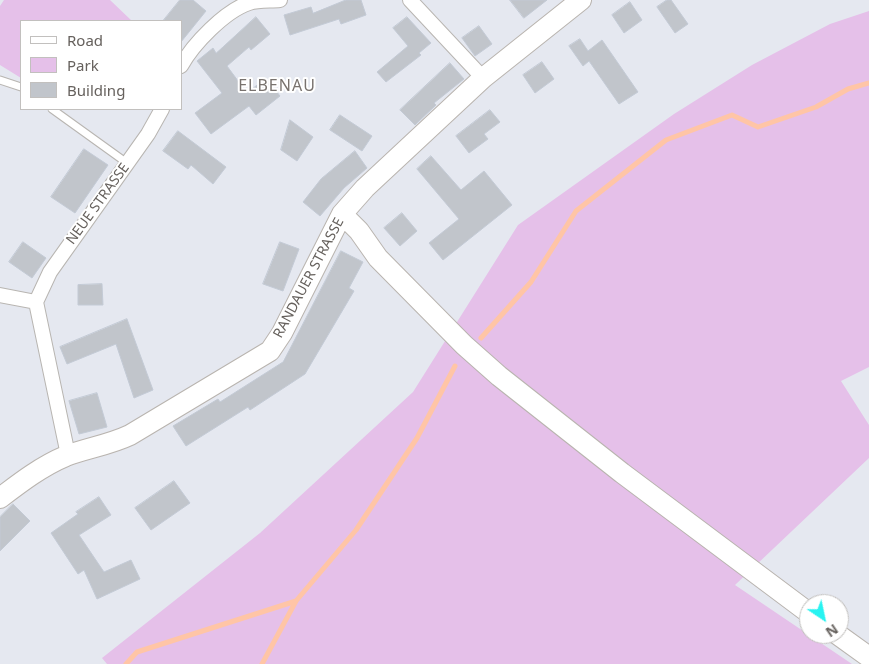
<!DOCTYPE html>
<html>
<head>
<meta charset="utf-8">
<style>
	body { margin:0 }
	#map { position:relative; width:869px; height:664px; overflow:hidden; background:#e5e8f0; font-family:"Noto Sans",sans-serif }
	canvas { display:block }
	.legend { position:absolute; left:20px; top:20px; width:162px; height:90px; box-sizing:border-box; background:#fff; border:1px solid #c2c0be; margin:0; padding:6px 9px; list-style:none; font-size:15px; color:#66615d }
	.legend li { display:flex; align-items:center; gap:10px; height:25px }
	.legend b { width:25px; border:1px solid #c2c0be }
	.north { position:absolute; left:799px; top:594px; width:50px; height:50px; box-sizing:border-box; background:#fff; border:1px solid #c2c0be; border-radius:50%; rotate:146deg; font-size:14px; font-weight:700; line-height:20px; text-align:center; color:#66615d }
	.north::after { content:''; display:block; margin:auto; width:18px; height:22px; background:#28f3f1; clip-path:polygon(50% 0,100% 100%,50% 72%,0 100%) }
</style>
</head>
<body>
<div id="map">
<canvas width="869" height="664"></canvas>
<ul class="legend">
<li><b style="height:6px;background:#fff"></b>Road</li>
<li><b style="height:14px;background:#e5c0e9"></b>Park</li>
<li><b style="height:14px;background:#c1c5cb"></b>Building</li>
</ul>
<div class="north">N</div>
</div>
<script>
const context = document.querySelector('canvas').getContext('2d');
context.lineJoin = 'round';
function fill(path, color) {
  context.fillStyle = color;
  context.fill(path, 'evenodd');
}
function strokePath(path, color, width, dash) {
  context.strokeStyle = color;
  context.lineWidth = width;
  context.lineCap = dash ? 'butt' : 'round';
  context.setLineDash(dash || []);
  context.stroke(path);
}
function write(font, color, halo, rows, align = 'center') {
  context.font = font + ' "Noto Sans",sans-serif';
  context.lineWidth = 4;
  context.setLineDash([]);
  context.textBaseline = 'middle';
  context.strokeStyle = halo;
  context.fillStyle = color;
  for (const [text, x, y, turn = 0] of rows) {
    context.save();
    context.translate(x, y);
    context.rotate((+turn || 0) * Math.PI / 180);
    context.textAlign = isNaN(turn) ? turn : align;
    if (halo) context.strokeText(text, 0, 0);
    context.fillText(text, 0, 0);
    context.restore();
  }
}
fill(new Path2D(`
	M4,0h106l22,21h-111v57l-21,-13v-59z
	M869,11v356l-28,14 28,44v33l-134,127 117,79h-745l-5,-6 158,-125 153,-141 105,-167 156,-111 78,-49 78,-41z`), '#e5c0e9');
strokePath(new Path2D(`
	M481,338l50,-56 45,-71 90,-71 66,-25 26,12 58,-20 32,-18 21,-6
	M126,664l11,-12 159,-51 60,-71 61,-92 38,-72
	M262,664l34,-63`), '#ffc5a6', 5);
const building = new Path2D(`
	M180,0h13l13,11 -25,31v-21h-18z
	M346,0h15l5,15 -25,9 -2,-5 -49,16 -6,-20 27,-8 2,6z
	M510,0h37l-23,18z
	M667,0h4l17,24 -13,9 -18,-26z
	M630,2l12,18 -18,13 -12,-18z
	M256,17l14,17 -19,16 -2,-3 -22,19 20,27 19,-15 14,18 -24,19 -7,-9 -38,28 -16,-21 27,-20 -25,-32 16,-13 3,5z
	M407,17l24,26 -12,10 2,2 -35,27 -9,-10 31,-26 -15,-18z
	M479,26l13,18 -17,12 -13,-18z
	M580,39l8,12 14,-11 36,52 -19,12 -30,-43 -6,5 -14,-20z
	M542,62l12,17 -19,14 -12,-18z
	M450,63l14,16 -30,24 2,2 -21,20 -15,-15z
	M490,110l10,12 -16,12 4,5 -19,14 -13,-17z
	M340,115l32,21 -10,15 -32,-21z
	M290,120l23,17 -16,24 -16,-11z
	M178,131l48,36 -13,17 -22,-19 -3,4 -25,-18z
	M84,149l24,16 -33,48 -24,-16z
	M355,151l12,17 -23,20 -24,28 -17,-14 18,-23z
	M431,156l30,34 23,-19 28,34 -69,55 -14,-17 30,-24 -42,-50z
	M402,213l15,18 -17,15 -16,-18z
	M23,242l23,16 -14,20 -23,-16z
	M280,242l19,7 -16,42 -20,-7z
	M341,251l22,11 -14,26 5,3 -49,83 -55,36 -2,-3 -62,39 -13,-20 45,-27 2,3 63,-40z
	M102,284l1,21h-25v-20z
	M127,319l26,71 -19,8 -18,-54 -49,20 -7,-17z
	M97,393l10,34 -28,7 -10,-33z
	M174,481l16,22 -39,27 -16,-22z
	M99,497l12,18 -32,20 25,37 27,-12 9,19 -43,20 -13,-29 -6,4 -27,-41 27,-19 -2,-2z
	M13,504l17,17 -30,30v-34z`);
fill(building, '#c1c5cb');
strokePath(building, '#c3cad5', 1);
const lane = new Path2D(`
	M0,80l21,7
	M52,109l75,54`);
const street = new Path2D(`
	M410,0l73,78
	M181,66c12,-22 44,-55 68,-63 9,-3 21,-2 31,-3
	M0,295l36,7
	M68,455l-32,-153 14,-30 98,-138 14,-25`);
const secondary = new Path2D(`
	M342,214l17,17 19,27 86,87 35,31 123,97 187,140
	M0,498c21,-16 42,-32 66,-42 21,-8 43,-11 64,-21l140,-84 12,-18 60,-119 23,-26 118,-110 98,-78
	M837,634l32,23`);
strokePath(lane, '#b8b5b1', 9);
strokePath(street, '#b8b5b1', 16);
strokePath(secondary, '#b9b4af', 22);
strokePath(lane, '#fff', 7);
strokePath(street, '#fff', 14);
strokePath(secondary, '#fff', 20);
write('14px', '#66615d', '#fff', [
	["NEUE STRASSE",98,204,-54],
	["RANDAUER STRASSE",309,278,-62]
]);
context.letterSpacing = '1px';
write('16px', '#78726e', '#fff', [
	["ELBENAU",277,86]
]);
context.letterSpacing = '0px';
</script>
</body>
</html>
